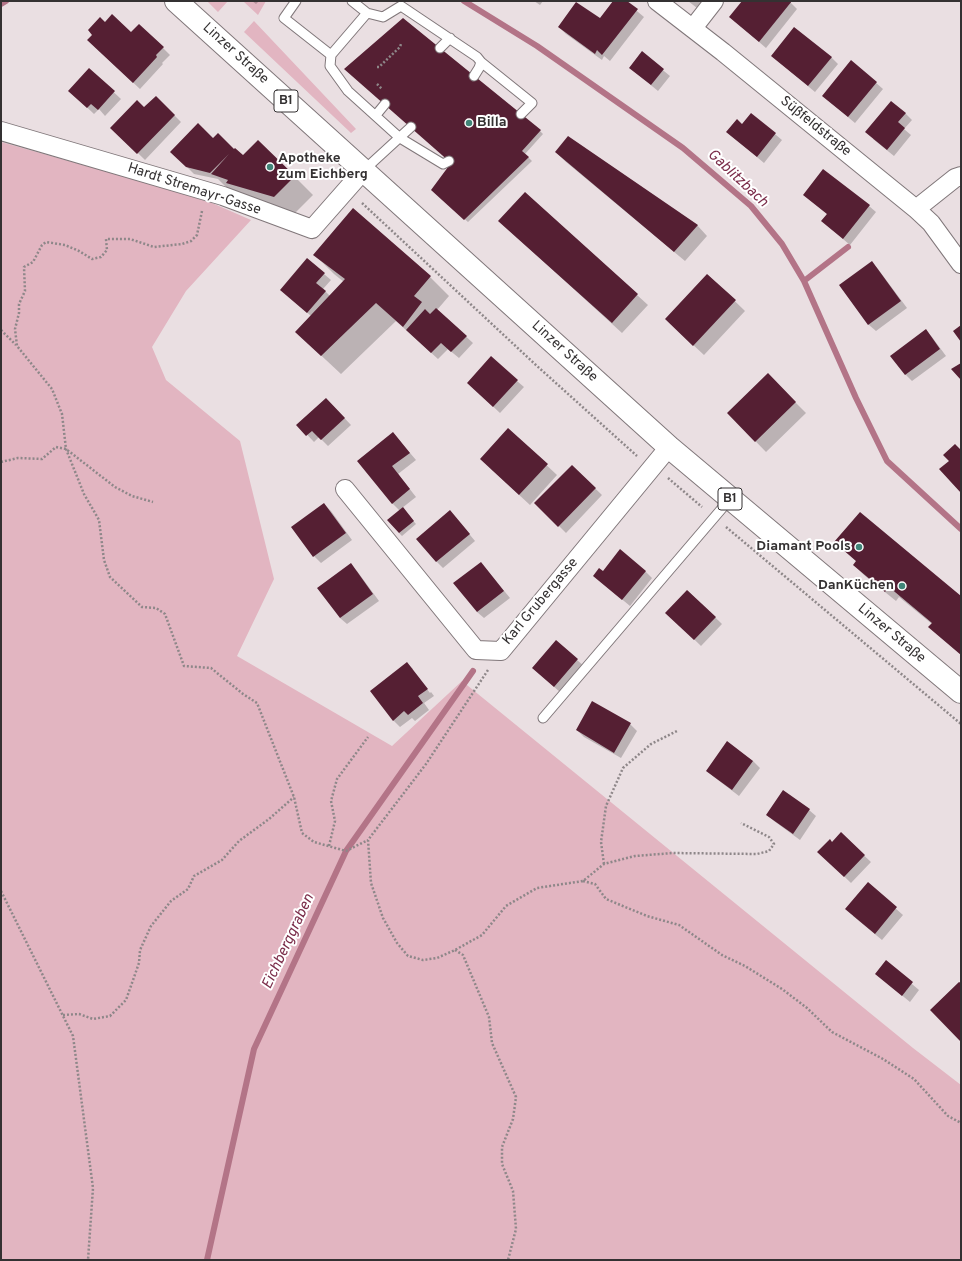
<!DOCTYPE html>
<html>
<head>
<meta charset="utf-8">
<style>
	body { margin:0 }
	#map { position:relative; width:962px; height:1261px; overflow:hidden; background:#eadfe2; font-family:Overpass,sans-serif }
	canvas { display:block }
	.frame { position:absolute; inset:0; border:2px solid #343132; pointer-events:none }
</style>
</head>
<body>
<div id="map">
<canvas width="962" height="1261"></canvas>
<div class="frame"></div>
</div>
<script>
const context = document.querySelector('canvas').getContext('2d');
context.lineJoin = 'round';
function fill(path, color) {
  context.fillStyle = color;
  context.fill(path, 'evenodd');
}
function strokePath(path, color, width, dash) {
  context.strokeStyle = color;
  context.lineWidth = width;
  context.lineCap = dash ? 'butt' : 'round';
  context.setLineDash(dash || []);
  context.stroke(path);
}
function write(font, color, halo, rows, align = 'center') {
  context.font = font + ' Overpass,sans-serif';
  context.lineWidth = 4;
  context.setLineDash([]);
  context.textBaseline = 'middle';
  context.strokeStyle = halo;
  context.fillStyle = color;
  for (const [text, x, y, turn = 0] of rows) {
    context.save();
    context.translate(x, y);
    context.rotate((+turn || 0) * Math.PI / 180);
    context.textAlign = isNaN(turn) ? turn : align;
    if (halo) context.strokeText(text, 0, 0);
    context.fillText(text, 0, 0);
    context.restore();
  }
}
fill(new Path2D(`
	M207,1h21l-10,11z
	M229,1h37l-8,14 -14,-13z
	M254,21l102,108 -5,4 -107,-101z
	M1,142l157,44 54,17 39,17 -65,71 -34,56 14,33 74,61 34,138 -37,77 155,90 70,-65 451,367 48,37v175h-960z`), '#e2b5c1');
fill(new Path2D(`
	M252,1h7l-3,3z
	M534,1h9l-3,4z
	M615,1h10l19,16 -34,44 -6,-5 -2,4 -36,-26 -7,-7 41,-7z
	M688,1h14l-5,7z
	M743,1h46l8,8 -31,39 -36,-31z
	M105,23l58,25 7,7 -8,8 1,1 -23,25 -45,-42z
	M642,53l28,23 -12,15 -28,-23z
	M831,57l7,7 -23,28 -36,-30z
	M851,61l32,28 -28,34 -25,-21z
	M89,69l32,30 -16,17 -6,-7 -5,5 -18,-17z
	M156,97l25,25 -36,38 -33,-32 32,-19z
	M905,113l7,7 -8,9 7,6 -17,21 -21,-17z
	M751,114l31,26 -18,23 -37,-31 15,-6z
	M540,131l3,3 -18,20 7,7 -64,61 -33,-29z
	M213,140l30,16 51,20 19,19 -20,20 -61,-22 -14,-14 -24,-5 -22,-22z
	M556,152l141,73 10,11 -22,25 -119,-99z
	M525,193l123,112 -26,28 -112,-102z
	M804,195l65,11 7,6 -26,33 -28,-24 5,-7z
	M315,255l115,22 19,19 -12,14 36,33 -14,15 -11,-9 -10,10 -42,-38 -55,53 -45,-42 15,-16 -23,-20 36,-22 7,6 -8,9 7,7 14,-14 -10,-8z
	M872,263l6,6 29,39 -31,23 -7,-6 -29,-39z
	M708,275l37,36 -41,44 -28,-26z
	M925,330l7,7 14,19 -34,25 -6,-6 -14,-19z
	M768,375l38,38 -40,39 -38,-39z
	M517,381l7,6 -24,26 -32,-30z
	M333,406l18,19 -23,21 -9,-9 -5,5 -16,-17z
	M509,430l48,45 -27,30 -39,-36z
	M393,433l23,27 -18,14 18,23 -14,11 14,16 -14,12 -3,-3 1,-22 -8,-8 -34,-42z
	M572,466l30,29 -36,38 -30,-30z
	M324,504l7,7 21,29 -31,23 -7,-7 -21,-29z
	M456,518l19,23 -32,27 -7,-7z
	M835,542l126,55v58l-31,-28 2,-3 -33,-27 -3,4 -32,-26 -10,-10 3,-3z
	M481,563l6,7 23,28 -26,20 -7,-6z
	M350,565l7,6 22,30 -32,23 -7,-6z
	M645,571l7,7 -22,28 -36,-30 9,-4z
	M688,591l34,33 -21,22 -34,-33z
	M577,660l7,6 -23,27 -28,-25z
	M407,663l6,6h-2l19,24 1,-1 3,4 -10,7 5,7 -14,11 -3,-3 -12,9 -7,-7z
	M630,724l7,7 -16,27 -37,-21 -7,-7z
	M727,743l26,18 7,7 -21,28 -25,-19 -7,-6z
	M809,810l7,6 -16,24 -26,-19 -7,-6z
	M841,834l30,28 -20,21 -32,-31 14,-9z
	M868,884l35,31 -21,25 -29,-24z
	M886,962l33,28 -9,12 -34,-28z`), '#0003');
strokePath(new Path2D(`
	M464,1l73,45 146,102 68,58 31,38 22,37 52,117 31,63 74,68
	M1,4l5,-3
	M804,281l44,-34
	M207,1260l47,-211 92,-198 127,-180`), '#b37487', 6);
fill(new Path2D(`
	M613,1h14l11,8 -36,46 -5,-5 -2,4 -37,-27 18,-25 24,16z
	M742,1h50l-33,41 -30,-25z
	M112,14l19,18 8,-8 25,23 -8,8 1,2 -24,26 -46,-43 5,-5 -4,-5 12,-13 5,5z
	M403,18l138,112 -19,21 7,6 -65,63 -33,-30 20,-27 -107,-94z
	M794,27l38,30 -24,29 -37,-30z
	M642,51l22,18 -13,16 -22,-17z
	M851,60l26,22 -29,35 -26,-21z
	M89,68l26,23 -17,19 -7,-6 -4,4 -19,-17z
	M156,96l19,19 -38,39 -27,-26 27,-28 7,7z
	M891,101l15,12 -8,9 7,6 -18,22 -22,-18z
	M751,113l25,20 -19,24 -31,-25 11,-13 5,5z
	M198,123l15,15 5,-5 16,16 1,-1 8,7 15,-15 37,36 -21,21 -48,-14 2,-3 -17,-6 18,-20 -19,19 -24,-6 -16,-15z
	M568,136l130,89 -24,27 -119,-100z
	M823,169l47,36 -27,34 -22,-18 6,-7 -24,-19z
	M525,192l113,102 -26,29 -114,-102z
	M353,208l78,68 -17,20 8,6 -19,25 -27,-24 -55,53 -26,-24 50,-53 -32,-24z
	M307,258l18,15 -9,10 10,8 -19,22 -27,-23z
	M872,261l29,40 -33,24 -29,-40z
	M707,274l29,26 -43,46 -28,-27z
	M436,308l31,28 -16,16 -10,-9 -10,10 -25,-23 19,-21 5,5z
	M961,325v17l-8,-11z
	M926,329l14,20 -35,26 -15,-19z
	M491,356l27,24 -25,27 -26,-24z
	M961,363v17l-10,-11z
	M768,373l28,29 -41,40 -28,-29z
	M326,398l19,20 -24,22 -9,-9 -6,5 -10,-11z
	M508,428l40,36 -29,31 -39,-36z
	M393,432l17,21 -18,13 18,23 -18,15 -35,-43z
	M955,444l6,6v43l-22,-24 10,-8 -6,-6z
	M572,465l24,23 -38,39 -24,-24z
	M324,503l22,30 -33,24 -22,-30z
	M403,507l11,14 -15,12 -12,-13z
	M450,510l20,24 -34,28 -20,-23z
	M860,512l101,84v59l-33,-28 4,-4 -43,-36 -4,5 -32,-27 3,-4 -22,-19z
	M620,549l26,22 -24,29 -29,-24 6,-8 4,3z
	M481,562l23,29 -27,21 -24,-29z
	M351,563l22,31 -33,24 -23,-30z
	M687,590l29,27 -22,23 -29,-27z
	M556,640l22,19 -24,28 -22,-19z
	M407,662l21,27 -10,7 5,7 -15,12 -4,-4 -11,10 -23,-30z
	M592,701l39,22 -17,30 -38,-23z
	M727,741l26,20 -21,29 -26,-19z
	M783,790l27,19 -17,25 -27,-19z
	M841,832l24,23 -21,22 -27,-25 13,-13 2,3z
	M868,882l29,25 -22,27 -30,-25z
	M886,960l27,22 -11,14 -27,-22z
	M959,982l2,1v59l-31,-32z`), '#551f33');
const service = new Path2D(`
	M296,1l-12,17 47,37
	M352,1l15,12 -36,42 -1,11 18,25 52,47 43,26 6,-3
	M367,13l16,4 18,-11 76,51 4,5 -2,6 -5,8
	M440,48l10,-10
	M481,62l51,41 -11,11
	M376,115l9,-11
	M363,171l48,-44
	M543,718l187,-219`);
const minor = new Path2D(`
	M657,1l66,51 193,157 15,14 30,41
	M693,28l21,-27
	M1,131l222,65 89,33 51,-58
	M916,209l39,-31 6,-2
	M345,489l131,161 25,1 168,-204`);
const primary = new Path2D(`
	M176,1l493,446 292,245`);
strokePath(service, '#80777a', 11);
strokePath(minor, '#80777a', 20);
strokePath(primary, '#80777a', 24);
strokePath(new Path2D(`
	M377,67h2l21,-20 1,-3
	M377,84l5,5
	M362,203l175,163 100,90
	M202,211l-5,24 -6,6 -9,3 -28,3 -24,-8h-24l1,11 -6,7 -9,2 -13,-8 -14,-6 -19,-3 -4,3 -9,17 -9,5 1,24 -6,13v9l-4,16 2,17 35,43 10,25 4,35 18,45 15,26 5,40 6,17 32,30 14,1 9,6 19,52 27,2 32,26 14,9 37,94 8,36 12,9 32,9 22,-11
	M1,330l15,15
	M1,462l17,-4 24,1 14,-12 10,2 49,38 17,9 21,6
	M668,478l34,29
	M726,527l235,197
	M488,670l-62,94 -58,76 3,43 12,35 14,25 11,13 15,4 14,-2 18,-8 27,-15 24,-29 31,-18 46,-7 21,-17 31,-8 38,-3 84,1 12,-3 5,-7 -5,-7 -28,-14
	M329,846l6,-25 -4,-20 6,-22 31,-42
	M604,864l-3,-22 5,-36 17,-38 28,-24 26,-13
	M583,881l12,3 11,15 41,17 32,9 43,30 23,11 37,23 25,19 25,24 51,27 31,20 34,37 13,7
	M1,891l72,145 20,152 -5,72
	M455,950l8,5 26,62 3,26 24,54 -3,22 -11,28v17l11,27 3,38 -8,31
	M63,1015l16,-1 14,5 17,-3 16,-16 13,-37 1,-13 11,-24 20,-25 17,-12 6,-13 28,-16 17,-19 30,-22 25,-22`), '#8e8789', 2.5, [2, 2]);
strokePath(service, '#fff', 9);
strokePath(minor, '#fff', 18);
strokePath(primary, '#fff', 22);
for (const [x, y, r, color] of [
	[469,123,4,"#408478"],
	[270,167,4,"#408478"],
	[859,547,4,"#408478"],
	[902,586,4,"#408478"]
]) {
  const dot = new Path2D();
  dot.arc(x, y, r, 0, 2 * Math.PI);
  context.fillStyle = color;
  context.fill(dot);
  strokePath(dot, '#fff', 1.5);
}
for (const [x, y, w] of [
	[286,101,24],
	[730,499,24]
]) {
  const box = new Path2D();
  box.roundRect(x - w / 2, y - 11, w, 22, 3);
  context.fillStyle = '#fff';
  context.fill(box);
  strokePath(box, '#343132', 1);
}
write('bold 13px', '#343132', null, [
	["B1",286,101],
	["B1",730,499]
]);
write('14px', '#343132', '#fff', [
	["Linzer Straße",235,54,42],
	["Süßfeldstraße",815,127,39],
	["Hardt Stremayr-Gasse",194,190,18],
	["Linzer Straße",564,352,42],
	["Karl Grubergasse",541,602,-50],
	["Linzer Straße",891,634,40]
]);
write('bold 14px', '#343132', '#fff', [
	["Billa",477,123],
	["Apotheke",278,159],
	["zum Eichberg",278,175],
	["Diamant Pools",851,547,"right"],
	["DanKüchen",894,586,"right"]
], 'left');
write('italic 15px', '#7b2d4a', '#fff', [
	["Gablitzbach",737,179,43],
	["Eichberggraben",289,942,-65]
]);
</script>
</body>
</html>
